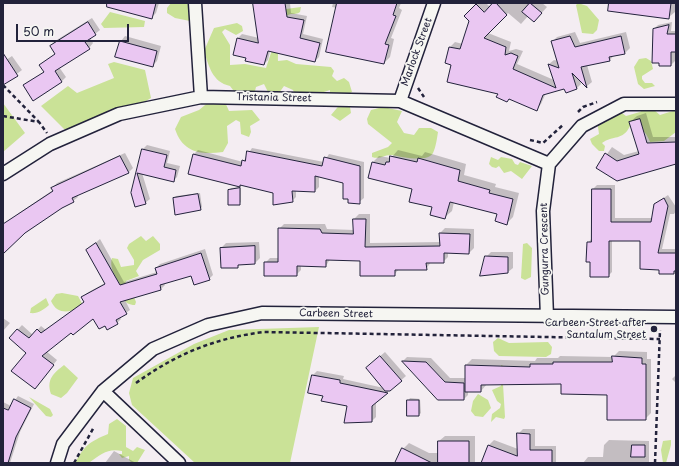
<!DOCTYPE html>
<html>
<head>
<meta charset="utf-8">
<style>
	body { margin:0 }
	#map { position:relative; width:679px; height:466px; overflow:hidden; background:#f4edf2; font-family:"Playpen Sans",sans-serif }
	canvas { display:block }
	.frame { position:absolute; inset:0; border:4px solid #22223b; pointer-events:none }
	.scale { position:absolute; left:16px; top:24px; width:113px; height:18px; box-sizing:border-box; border:2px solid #22223b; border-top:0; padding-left:5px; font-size:12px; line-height:14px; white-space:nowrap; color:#22223b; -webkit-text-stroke:3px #f6f6f2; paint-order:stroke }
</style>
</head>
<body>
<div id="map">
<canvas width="679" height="466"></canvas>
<div class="frame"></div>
<div class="scale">50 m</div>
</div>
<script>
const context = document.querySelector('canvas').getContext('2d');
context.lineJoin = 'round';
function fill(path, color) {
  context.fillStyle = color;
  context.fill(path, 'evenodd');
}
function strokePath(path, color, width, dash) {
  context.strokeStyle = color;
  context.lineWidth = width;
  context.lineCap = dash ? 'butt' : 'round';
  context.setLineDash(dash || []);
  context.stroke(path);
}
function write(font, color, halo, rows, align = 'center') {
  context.font = font + ' "Playpen Sans",sans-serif';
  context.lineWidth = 3.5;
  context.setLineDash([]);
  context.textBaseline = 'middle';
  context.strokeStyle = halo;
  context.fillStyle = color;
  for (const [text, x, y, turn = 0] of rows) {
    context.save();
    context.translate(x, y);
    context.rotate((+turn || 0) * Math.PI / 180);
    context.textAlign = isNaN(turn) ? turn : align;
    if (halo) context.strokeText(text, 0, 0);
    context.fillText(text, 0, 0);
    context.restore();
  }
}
fill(new Path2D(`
	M171,3h28l-9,18 -15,-3 -8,-5v-5z
	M578,3l9,3 12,14 -2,10 -4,4 -11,-1 -6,-28z
	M301,7l-1,5c-4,3 -8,1 -12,3 -10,5 -10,36 -10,46l9,-1 9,4 35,3 3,4 -2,5 5,5 7,-3 5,4 3,10 -4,2 3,19 -11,8 -9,-6 11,-13 -12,-7v-5l-18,6 -17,-1 -2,-5 -9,-4 -5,7 -11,-1 -4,-8 -8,3 -1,4c-8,0 -12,4 -19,3l-6,-8c-18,-4 -21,-20 -26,-35l10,-23 23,-5 5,3 1,5 -7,4 -11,-6 -3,3 8,13v20l15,-1 21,4 6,-18 1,-37 13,-4z
	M110,12l35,9 -1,6 -40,1 -3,-4z
	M646,58l5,3 2,8 -11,7v3l3,4h7l3,3 -11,3 -6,-5 -4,-17 5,-8z
	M114,62l31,8 6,28 -10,6 -16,4 -6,-1 -10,3 -9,9 -19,13 -17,-3 -23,-23 27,-20 9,7 37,-15 -6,-14z
	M224,100l5,11 23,-1 8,10 -10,6 1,6 -2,5 -8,-3 -1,-12 -4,-2 -9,6 1,17 -5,9c-22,3 -40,1 -48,-23l6,-12 18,-7 11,-9z
	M3,103l22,30 -22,19z
	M383,107l19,4 -5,11 7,11 10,2 5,-7h12l7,4c-1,6 -2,15 -5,21 -6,10 -31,4 -41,2 -8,-1 -11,5 -20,2v-4l16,-6 4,-4 -24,-19 -1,-5 4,-9z
	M643,109l11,1 6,5 16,-5v22l-12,9 -14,1c-4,-10 -9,-16 -20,-16 -7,15 -17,9 -28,17l3,3 -1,5h-5l-7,-7 -2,-5 9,-5 -2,-14 21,-10 8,6 14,-4z
	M491,157l7,3 3,-3 11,2 3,5 3,1 2,-3 12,4 -10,13 -11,-8 -7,2 -5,-7 -3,2 -4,-1 -3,-3z
	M141,236l5,5 7,-5 7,8v6l-17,10 -7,11 3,5 -13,5 -1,3 5,3 6,15 -1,3c-6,0 -9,-2 -12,-7l2,-5c-5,-11 -17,-23 -13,-35l6,1 3,8 13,-2v-5l-7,-12 2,-4z
	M527,243l5,5 -1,29 -6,3 -4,-2 2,-34z
	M62,293l16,3 7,13c-14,1 -27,8 -34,-8l5,-7z
	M46,298l3,7c-6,5 -11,9 -19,8l1,-5z
	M319,327l-29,136h-95l-63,-58 -3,-12 4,-15 61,-34 35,-14z
	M498,338l11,5 39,-1 4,5 -1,7 -5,3 -47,-1 -5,-5 -1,-9z
	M64,365l14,13 -11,15 -6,5 -10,-4c-5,-15 3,-21 13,-29z
	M501,365l5,2 -3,17 2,33 -1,2 -8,-2 -5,5 1,-8 8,-6 1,-4 -4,-3 -5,-11 9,-4z
	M478,394l10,6 3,8 -8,9 -8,-1 -4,-5 2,-10z
	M29,397l21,12 3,6 -2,2 -5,-1z
	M117,419l9,7v21l7,4 4,-4 8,3 -8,13h-5l-3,-3v-4l-7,2 -3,-4h3v-3c-14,-3 -21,3 -32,11 -3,2 -11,1 -15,1 10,-18 14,-21 33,-29l1,-10z
	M671,440v5l-5,18h-3l-2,-13 2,-9z`), '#cae297');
fill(new Path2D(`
	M119,3h40l-3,10 -5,5z
	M254,3h36l1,10 16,3 -4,18 20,5 -4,18 -4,4 -45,-10 -2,9 -4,4 -17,-7 -13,-3 4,-16 4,-4 17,4z
	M333,3h68l-2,5 3,2 -11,28 3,1 -4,18 -6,6 -47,-55 -5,-1z
	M478,3h8l4,4 4,-4h48l5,4 -8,9h-11l-7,8 -13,-11 -20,20 23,9 -2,9 7,-2 7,2 -6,13 37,16 -5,-16 5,-4 4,1 -6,-19 5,-5 18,-5 5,11 46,-11 4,16 -5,5 -11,2 -4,5 -23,5 5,17 -5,4 -7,-6 1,4 -5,5 -11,-2 -19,6 -5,11 -5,6 -37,-16 -46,-30 -3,-17 5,-5 8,2 7,-23 -5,-5z
	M622,3h54v3l-1,6 -6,5z
	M92,18l8,12 -10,8 3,5 -4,5 -30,19 7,10 -5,5 -37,4 21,-15 -4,-6 15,-12 -5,-7 4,-5z
	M672,22l-1,9h5v20l-1,10 -4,4 -17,-36 4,-4z
	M125,36l36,10 -4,15 -5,5 -36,-9 5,-16z
	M12,56l10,14 -16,12 -3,-5v-15z
	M646,113l7,24h23v26l-79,5 15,-21 12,8 15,-4 -9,-29 7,-6z
	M147,145l23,6 -3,12 13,3 -3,11 -4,4 -31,-8 8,26 -5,4 -13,-10 11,-44z
	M252,148l72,14 5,-8 35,8v36l-5,4 -15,-20 -25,-6v11l-4,4 -19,-1v7l-4,4 -18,-9 -33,-7 -2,1 -45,-32 4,-4 45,12z
	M398,150l24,6 3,-4 41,12 -2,11 32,9 -1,3 24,6 -6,24 -7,7 -8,-11 -44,-11 -2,9 -7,6 -31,-29 -45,-10 4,-16 6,-6 12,2z
	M125,153l8,15 -5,5 -51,22 1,2 -5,4 -12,6 -37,25 -21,21v-24l16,-16 34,-23 -1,-2 5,-5z
	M597,185h18v33h38l2,-14 13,-9 8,12v4l-2,3h-4l-8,35h14v22l-2,2 -14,-4 -19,-29h-29v32l-4,4 -17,-15 -3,-18 4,-5 1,-49z
	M241,187v15l-2,2 -10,-13 2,-3z
	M200,193l2,14 -2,2 -26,-11 2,-2z
	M359,214h11v29l71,-1 -1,-9 5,-5 29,1v19l-5,5 -21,-1v5l-5,5h-12l-5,7h-27l-5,6 -33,-15 -31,-1 -4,7 -25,-1v5l-5,5 -31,-12 5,-5h9v-29l5,-5h41l2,5 27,1v-11z
	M100,239l24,43 33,-10 -1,-4 4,-4 45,-15 8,26 -4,4 -17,-5 -28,9 1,2 -4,4 -36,11 5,10 -10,7 1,2 -4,4 -12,2 -11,-7 -22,14 -26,19 11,9 -11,14 -19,-21 -17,-15 12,-13 11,10 8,-9 5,4 39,-28 -2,-5 4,-4 18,-10 -18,-33z
	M259,242l1,16 -5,5h-14l-4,4 -16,-19 5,-5z
	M491,252h22v16l-5,4 -27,3 5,-18z
	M3,318l7,5 -7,8z
	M619,351l28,1v7h4v54l-6,6 -37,-25 -46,-11 -75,1 -6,7h-13v4l-4,4 -61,-38 4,-4 24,1 19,20h16v-13l6,-6 63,2 2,-3h21l2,-2 53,1z
	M385,352l21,24 -30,26v15l-4,4 -24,-15 -24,-11 -11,-20 4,-4 27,5 -1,3 41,9 -12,-25z
	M676,375v8l-4,-4z
	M18,396l16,8 -14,28 -10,31h-7v-61l8,4z
	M410,398l10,1 1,14 -2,2 -11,-14z
	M523,429h12v17h21v16l7,1h-80l6,-18 5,-5 24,9v-15z
	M445,436h30v27h-79l7,-14 6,-6 20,10h10v-12z
	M609,440l40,1v22h-66l5,-6h15l1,-12z
	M114,451l22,12h-31z`), '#0003');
const building = new Path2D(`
	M107,3h49l-4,16 -45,-12z
	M253,3h32l2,14 17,3 -4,18 20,5 -5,19 -47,-11 -4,14 -19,-4 1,-3 -13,-3 4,-17 21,5z
	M337,3h60l-4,12 3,1 -11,28 4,1 -5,19 -58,-12z
	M493,3h3l11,12 -23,23 22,9 -1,8 6,-2 7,3 -5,13 43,19 -8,-24 11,4 -8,-27 19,-5 5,11 46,-11 4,18 -16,3 1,4 -29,6 6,21 -15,-15 5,16 -11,4 -2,-4 -21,6 -6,16 -28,-12 -2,3 -11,-5 2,-3 -51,-12 4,-17 -6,-2 4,-16 11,2 9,-28 -5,-5 12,-12 8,8z
	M530,3l12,10 -8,9 -12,-10z
	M609,3h62l-2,16 -61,-8z
	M88,22l8,13 -11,7 5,7 -35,22 7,11 -29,19 -10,-16 21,-13 -5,-7 16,-11 -5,-8z
	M669,25l-2,9h9v18h-5v14h-12v-3h-7l1,-34z
	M120,41l37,10 -4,16 -38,-10z
	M3,53l15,23 -15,9z
	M640,119l7,24 29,-1v22l-59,17 -21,-13 9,-15 12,8 22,-7 -10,-32z
	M142,149l25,6 -3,12 12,3 -2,12 -37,-9 9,31 -11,3 -4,-14z
	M247,151l75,15 2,-9 36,9v38l-12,-1v-4h-5v-16l-28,-7v16l-23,-1 1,11 -20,3v-12l-33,-8v2l-52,-13 5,-20 48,12 1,-6 3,1z
	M120,156l9,17 -57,25 2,4 -12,6 -37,25 -22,21v-30l50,-33 -2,-3z
	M390,156l27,6 1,-4 42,12 -2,11 32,9 -1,3 24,6 -6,26 -12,-4 2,-7 -47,-12 -5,17 -15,-4 2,-8 -23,-5 3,-13 -44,-11 4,-16 13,3 1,-3h3z
	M240,188v17h-12v-15z
	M592,189h19v33h40l3,-18 10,-6 4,8 -10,47h18v18h-2v3h-15v-4l-19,-1v-28h-31v36h-19v-15h-4l1,-20h4z
	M198,194l3,16 -26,5 -2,-17z
	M353,219h13l-1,28 75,-1 -1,-13 31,1 -1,20 -25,-1v10h-18l1,7h-32v6h-35v-15l-34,-1v7l-29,-1v10h-33v-14h14v-34l42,1 2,4 31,1z
	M96,243l24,42 37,-11 -2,-6 46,-15 9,27 -16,5 -3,-9 -31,9 1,5 -41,12 7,12 -11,6 2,4 -11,6 -2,-4 -6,3 -6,-10 -20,16 -2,-2 -29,23 12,9 -19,24 -24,-18 15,-18 -17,-15 8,-9 12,9 8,-9 4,4 43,-31 -3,-5 24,-13 -19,-34z
	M255,246v18l-17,1v3h-17l-1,-20z
	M485,256l23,1v16l-28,3z
	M380,356l22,25 -12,10h-5l-19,-23z
	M612,356l30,2v6h4v56h-39v-25l-46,-1v-10l-80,1v7h-16v-27l65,2v-3h23v-2h59z
	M402,361l24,1 19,20 19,1v17h-26z
	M312,375l28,5v3l48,10 -16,13v16l-28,1 3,-17 -26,-5 2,-5 -15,-3z
	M14,399l17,9 -15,29 -8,26h-5v-55l5,2z
	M407,400h12v16h-12z
	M517,433l13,1v16h22v13h-71l7,-18 29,11z
	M438,441h31v22h-31z
	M632,445h13v12h-14z
	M402,448l30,15h-37z`);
fill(building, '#eac7f2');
strokePath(building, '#22223b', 1);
const street = new Path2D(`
	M195,3l6,94
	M400,101l34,-98
	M3,174l47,-30 69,-30 82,-17 199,4 149,63
	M547,317l-4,-106 6,-47 33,-38 42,-22h52
	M103,391l76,72
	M57,463l6,-19 40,-53 50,-42 55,-24 54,-12 414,4`);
strokePath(street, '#22223b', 15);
strokePath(new Path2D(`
	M3,85l36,37
	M418,88l6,9
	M578,112l5,-5 14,-5
	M3,116l36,6 8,11
	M530,140l13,3 21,-19
	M136,383c40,-29 79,-45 128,-51l396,7
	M74,463l20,-36
	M655,463l5,-133`), '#22223b', 2.5, [4, 3]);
strokePath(street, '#f6f6f2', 12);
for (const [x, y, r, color] of [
	[654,329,4,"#22223b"]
]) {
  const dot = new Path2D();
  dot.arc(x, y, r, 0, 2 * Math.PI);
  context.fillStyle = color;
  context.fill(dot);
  strokePath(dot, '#f6f6f2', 1.5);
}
write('10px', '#22223b', '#f6f6f2', [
	["Marlock Street",417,52,-70],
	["Tristania Street",274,98,1],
	["Gungurra Crescent",545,249,-91],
	["Carbeen Street",336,314,1]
]);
write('10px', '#22223b', '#f6f6f2', [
	["Carbeen Street after",646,323],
	["Santalum Street",646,335]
], 'right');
</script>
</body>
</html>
